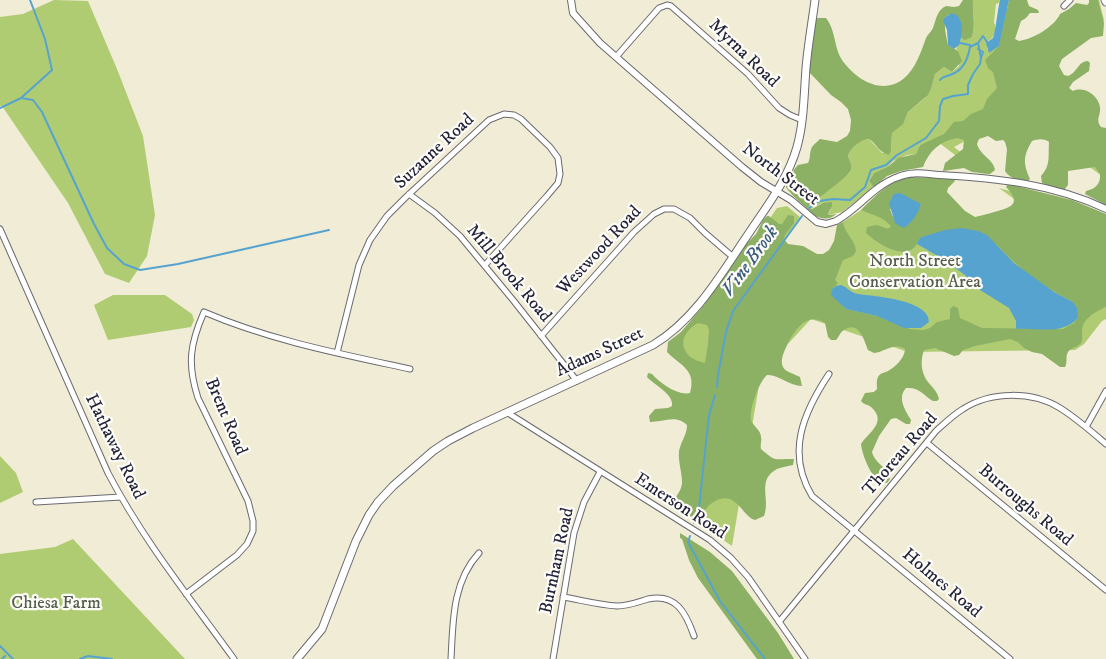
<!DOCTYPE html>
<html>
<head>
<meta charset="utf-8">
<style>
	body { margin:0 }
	canvas { display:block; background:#f1ecd5 }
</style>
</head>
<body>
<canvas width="1106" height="659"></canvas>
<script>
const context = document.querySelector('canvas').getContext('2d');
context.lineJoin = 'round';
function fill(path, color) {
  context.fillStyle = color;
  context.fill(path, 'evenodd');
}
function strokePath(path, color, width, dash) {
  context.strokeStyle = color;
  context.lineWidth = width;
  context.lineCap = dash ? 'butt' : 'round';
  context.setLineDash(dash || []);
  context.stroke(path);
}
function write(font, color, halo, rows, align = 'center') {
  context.font = font + ' "IM FELL DW Pica",serif';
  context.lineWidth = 4.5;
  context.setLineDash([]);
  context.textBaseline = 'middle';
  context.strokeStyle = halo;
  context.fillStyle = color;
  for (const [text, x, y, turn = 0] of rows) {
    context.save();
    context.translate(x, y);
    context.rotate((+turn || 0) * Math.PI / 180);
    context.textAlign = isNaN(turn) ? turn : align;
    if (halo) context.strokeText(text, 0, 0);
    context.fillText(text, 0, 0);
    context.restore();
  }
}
fill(new Path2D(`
	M54,0l34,1 29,68 26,67 12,79 -8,41 -18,27 -24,-9 -37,-71 -66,-97h-2v-89l23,-3z
	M973,0h27l-1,3 -3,1 -2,19 1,1c1,7 0,13 -7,17l-1,9 22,-44v-6l-1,36 19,22 58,-48 6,-8 -2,-2h10l5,20 -81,72 -26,-7v5l109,83v6l-73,-54 -34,-2 -45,24 35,27 -10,-1 -45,-34 -14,6 -4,9 -9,1 -14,6 -4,5 -15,7 -5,8 4,4v3l-31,24 -14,3 3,-6 -8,-6 -13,6 -2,-2 2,-3 39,-31 2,-9 -3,-7c1,-8 12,-17 21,-18l13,14 9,-3 1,-17 13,-14 3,-7 17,-14 7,-12 3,-12 9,-7 8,5 7,-6 -1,-15 -2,-2 5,-11 2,1 9,-2c4,-13 0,-24 1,-37z
	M999,188l107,30v101l-4,2 -18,23 -9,6 -167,2 -97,-33 -50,54 -29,173 -46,-31 22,-142 -35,-32 9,-7 37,-41 58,-85 10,-2 14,12 -20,27 36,23 16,-15 10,-27v-4l18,-12 139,26 17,-35z
	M113,295h52l27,19 2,6 -3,7 -83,13 -14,-35z
	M0,456l16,17 7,19 -23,11z
	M73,539l112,120h-185v-105l55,-7z`), '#b0cc72');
fill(new Path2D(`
	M963,0h10c-1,13 3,24 -1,37l-7,3 -4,-2v-16l-11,-8 -5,3c-1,9 1,19 3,28l10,6 4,10 -10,11 -8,-5 -9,7 -3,12 -4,9 -20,17 -5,12 -11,9 -1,17 -2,5c-11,-3 -13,-12 -20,-16 -9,1 -20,10 -21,18 2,4 4,8 3,12 -2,9 -35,29 -43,38l4,2 11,-6 9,-1v4l-4,8 2,1 6,-1c-6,6 -13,5 -21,2 -4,-4 -29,-26 -29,-29 -1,-5 8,-18 12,-22l10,-2c3,-5 1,-11 4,-16 2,-3 6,-6 8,-8l17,3 10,-6 3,-5 1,-11 -3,-11 -7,-7 -10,-7 -22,-23 5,-47 3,-7h9c11,14 7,32 19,46 9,11 23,22 39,22 26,-1 35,-28 42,-48 2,-4 5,-6 7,-10 3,-8 4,-18 13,-22l8,1 5,-1z
	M1009,0h18l2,6 9,4 1,3h-9l-4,5 -5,3 -6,18 4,2c14,-2 35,-14 41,-27l9,-5 7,-6 11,2 2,-2v-3h9l6,23 -1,13 -12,2 -29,21 -3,7 5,9 4,1c9,-3 10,-15 20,-15l2,2 -1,8 -16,11 -4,6 4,3c11,-5 25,4 27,16 1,9 -5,12 1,20l5,1v77l-21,-11 1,-3c9,-2 15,-7 14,-17l-5,-7 -27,4v14l-4,5 -7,-1 -15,-6 -1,-7c10,-11 7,-19 8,-34 -4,-4 -12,-3 -17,-1 -9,15 -9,22 -2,38l-3,3c-8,-2 -17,-3 -22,-11l2,-22 -2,-7 -2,-2 -7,1 -8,-5 -9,3 -2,5c3,11 17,16 18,26l-5,4 -18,-2 -8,-4 -21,3 2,-8 18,-14 1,-9 -7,-2c-17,3 -28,13 -34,29l-22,4 -14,5 -13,11 -5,-6 5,-8 15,-7 9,-8 18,-4 4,-9 24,-11 10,-12 9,-1 8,-7 12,-5 4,-10 10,-11 -4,-16 -5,-4 -3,-8 14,-14z
	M914,177l40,2 1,2 -7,7 -1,4 18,19 10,6c6,-1 11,-3 16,-4 17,-5 33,-7 15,-26l2,-3 64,16 34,14v93c-10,4 -24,12 -24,24 0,5 1,8 -1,12 -4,5 -10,4 -13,9 -3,5 0,10 -3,15h-5l-18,-13 -10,-2 -8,-4 -6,-6 -8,-3 -35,7 -12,4 -4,5 -5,1 -19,-8 -11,2c-4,11 -3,23 4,32 5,6 9,9 11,17l-2,2h-4c-10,-6 -13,-14 -27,-13 -9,10 -1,22 5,32l-1,4h-4l-10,-6 -5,1 -12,17 -7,16c3,12 16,15 18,27l-3,4c-14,2 -25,-28 -26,-39 7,-11 27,-22 10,-37 -4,-3 -7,-2 -10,-6l4,-8 9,-1 3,-3c0,-4 -1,-8 1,-12 2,-4 6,-4 10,-6 7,-4 17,-13 17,-22 -11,-7 -20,3 -31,4l-6,-3c-4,-10 -9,-30 -24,-20 -4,2 -5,7 -8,10h-5l-3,-3 -3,-14c-17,-11 -28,4 -36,18 -3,7 -10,18 -6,26 2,5 12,7 17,10l2,9c-13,0 -24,-12 -35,-11 -8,7 -18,34 -16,45 2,6 10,10 10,17 1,4 -1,7 0,12 17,15 14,9 33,10l-1,6c-5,1 -11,2 -16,4 -21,11 -6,30 -13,47l-9,4c-14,-4 -19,-33 -43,-17 -6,4 -8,10 -13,14l-15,-1c-20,-17 -2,-19 -2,-34 0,-10 -4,-20 -3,-31 2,-10 8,-16 8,-26 -11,-11 -24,-3 -37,-3l-1,-6 6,-7 13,-1 4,-2c2,-12 -18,-21 -25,-29l1,-4 4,1c8,9 26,22 38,19 7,-24 -11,-28 -23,-41l1,-10 13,-10 23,-27 23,-32 14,-24 15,-15 7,-14 4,-4h2l10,8h3l6,-9 6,1v7l-9,12 -1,4 4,5 15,2 14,8h6l6,-4 5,-9 3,-16 6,-3c1,11 12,17 13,29l-3,5 -10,4 -8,20 3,3 -6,6 4,10 10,10 31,7 33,13 14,1 6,-2 7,-6 13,-3v-10l3,-3 5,2 2,10 22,10 81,1 11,-6 4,-5 -5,-16c-29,-15 -54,-33 -76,-57l-68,-9 -10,3c-8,26 -40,6 -53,-6l1,-6 10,-2 11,4 3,-3c-9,-10 -19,-11 -30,-16 16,-16 30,-31 53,-33zM921,204l-10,18 -16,1 -5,-14zM698,323l9,2 2,5 -1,14 -3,19c-25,-5 -30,-27 -7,-40z
	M680,533l30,19 22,19 46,62 16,26h-37l-59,-81 -9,-18 -7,-21 -2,-1z`), '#8cb064');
fill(new Path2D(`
	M1000,0h9l-10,46 -10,7 -3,-10c2,-2 5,-3 7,-5 2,-3 5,-31 7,-38z
	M952,13l6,3 4,8 -1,14 -2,7 -5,4 -6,-4 -1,-15 -4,-9 2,-4z
	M900,193l21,11c-2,8 -10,21 -18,24l-8,-5 -6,-20 5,-9z
	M962,228l16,3 9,4 27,28 40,29 19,10 4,6 1,10c-16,18 -41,9 -62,11v-8l-7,-13 -29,-18 -15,-15 -22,-16 -26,-15 2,-5 3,-2 23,-7z
	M841,285c6,2 10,8 17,9 16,2 72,6 71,28l-8,6h-17l-27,-12 -31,-7 -15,-14 1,-6 4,-3z`), '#57a3cf');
strokePath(new Path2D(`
	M960,43l10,2
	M978,49l5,3 -2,6
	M940,80c3,-4 5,-3 10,-5 13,-4 18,-16 20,-28l8,-4
	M21,98l31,-28 -7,-31 -15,-39
	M0,108l21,-10 12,2 9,12 52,112 13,24 17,16 16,6 38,-6 151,-34
	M809,208l10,-7 14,-2 17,1 15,-13 6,-17 15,-5 11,-10 29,-17 13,-17 1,-15 3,-7 10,-3 15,-2v-9l5,-11 7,-10 1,-6 -3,-15 5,-7 4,6
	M717,387l1,-12 8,-43 7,-21 69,-95
	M694,523l5,-15 10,-93 6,-20
	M690,536l-2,6 32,59 45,58
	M0,646l13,13
	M2,659l3,-3
	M80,659l8,-3 24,3`), '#57a3cf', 2);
const minor = new Path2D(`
	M1064,6l6,-6
	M616,57l43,-49 8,-3 4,1 77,68 31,34 11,7 12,5
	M409,194l26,19 25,23 53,64 64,81
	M0,229l108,244c35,67 82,125 126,186
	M541,336l93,-104 20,-18 10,-5h10l16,9 15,15 28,24
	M337,353l22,-88 11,-25 17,-24 19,-19 83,-77 15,-6 10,1 7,4 29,28 8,11 2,16 -2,9 -11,13 -62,69
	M829,374c-26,39 -43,79 -17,122l198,163
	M508,413l202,127 21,18 17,19 57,82
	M1086,427l20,-36
	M927,443l179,147
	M36,502l85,-5
	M186,594l51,-39 10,-11 6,-13v-10l-5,-20 -50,-103c-11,-34 -8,-54 6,-86 65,28 137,42 206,57
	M563,597c18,3 36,8 54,9 11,0 21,-4 31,-7 28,-6 38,14 46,37
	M779,622l157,-191c9,-8 17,-16 27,-22 28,-18 69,-18 97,-1 16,10 31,23 46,36
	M451,659c2,-36 1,-77 28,-106
	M553,659l21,-126 10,-31 16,-30`);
const tertiary = new Path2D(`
	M571,0l2,13 27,30 142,124 19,15 30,18 26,22 9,2 10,-3c22,-12 37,-35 62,-44 13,-6 27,-3 41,-2 57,3 115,9 167,34`);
const secondary = new Path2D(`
	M1105,0l1,2
	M297,659l25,-30 34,-88 13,-26 9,-13 15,-16 40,-35 15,-10 25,-13 180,-83c43,-26 68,-71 96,-112 18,-27 39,-54 48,-86 7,-25 7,-53 9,-79 2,-23 6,-45 9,-68`);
strokePath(minor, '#6a6971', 7);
strokePath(tertiary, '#6a6971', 8);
strokePath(secondary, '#6a6971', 9);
strokePath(minor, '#fff', 5);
strokePath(tertiary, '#fff', 6);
strokePath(secondary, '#fff', 7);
write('18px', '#22223b', '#fdfcf7', [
	["Myrna Road",743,54,44],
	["Suzanne Road",435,152,-43],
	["North Street",780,175,37],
	["Westwood Road",600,251,-47],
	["Mill Brook Road",508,274,50],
	["Adams Street",600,353,-25],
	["Brent Road",225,417,67],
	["Hathaway Road",114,447,64],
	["Thoreau Road",901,455,-49],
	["Burroughs Road",1025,506,40],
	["Emerson Road",680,507,33],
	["Burnham Road",558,561,-78],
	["Holmes Road",941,584,40]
]);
write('18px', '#545e4e', '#fdfcf7', [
	["North Street",915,262],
	["Conservation Area",915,283],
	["Chiesa Farm",56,604]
]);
write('italic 19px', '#3a5c7e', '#fdfcf7', [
	["Vine Brook",751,262,-54]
]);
</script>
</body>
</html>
